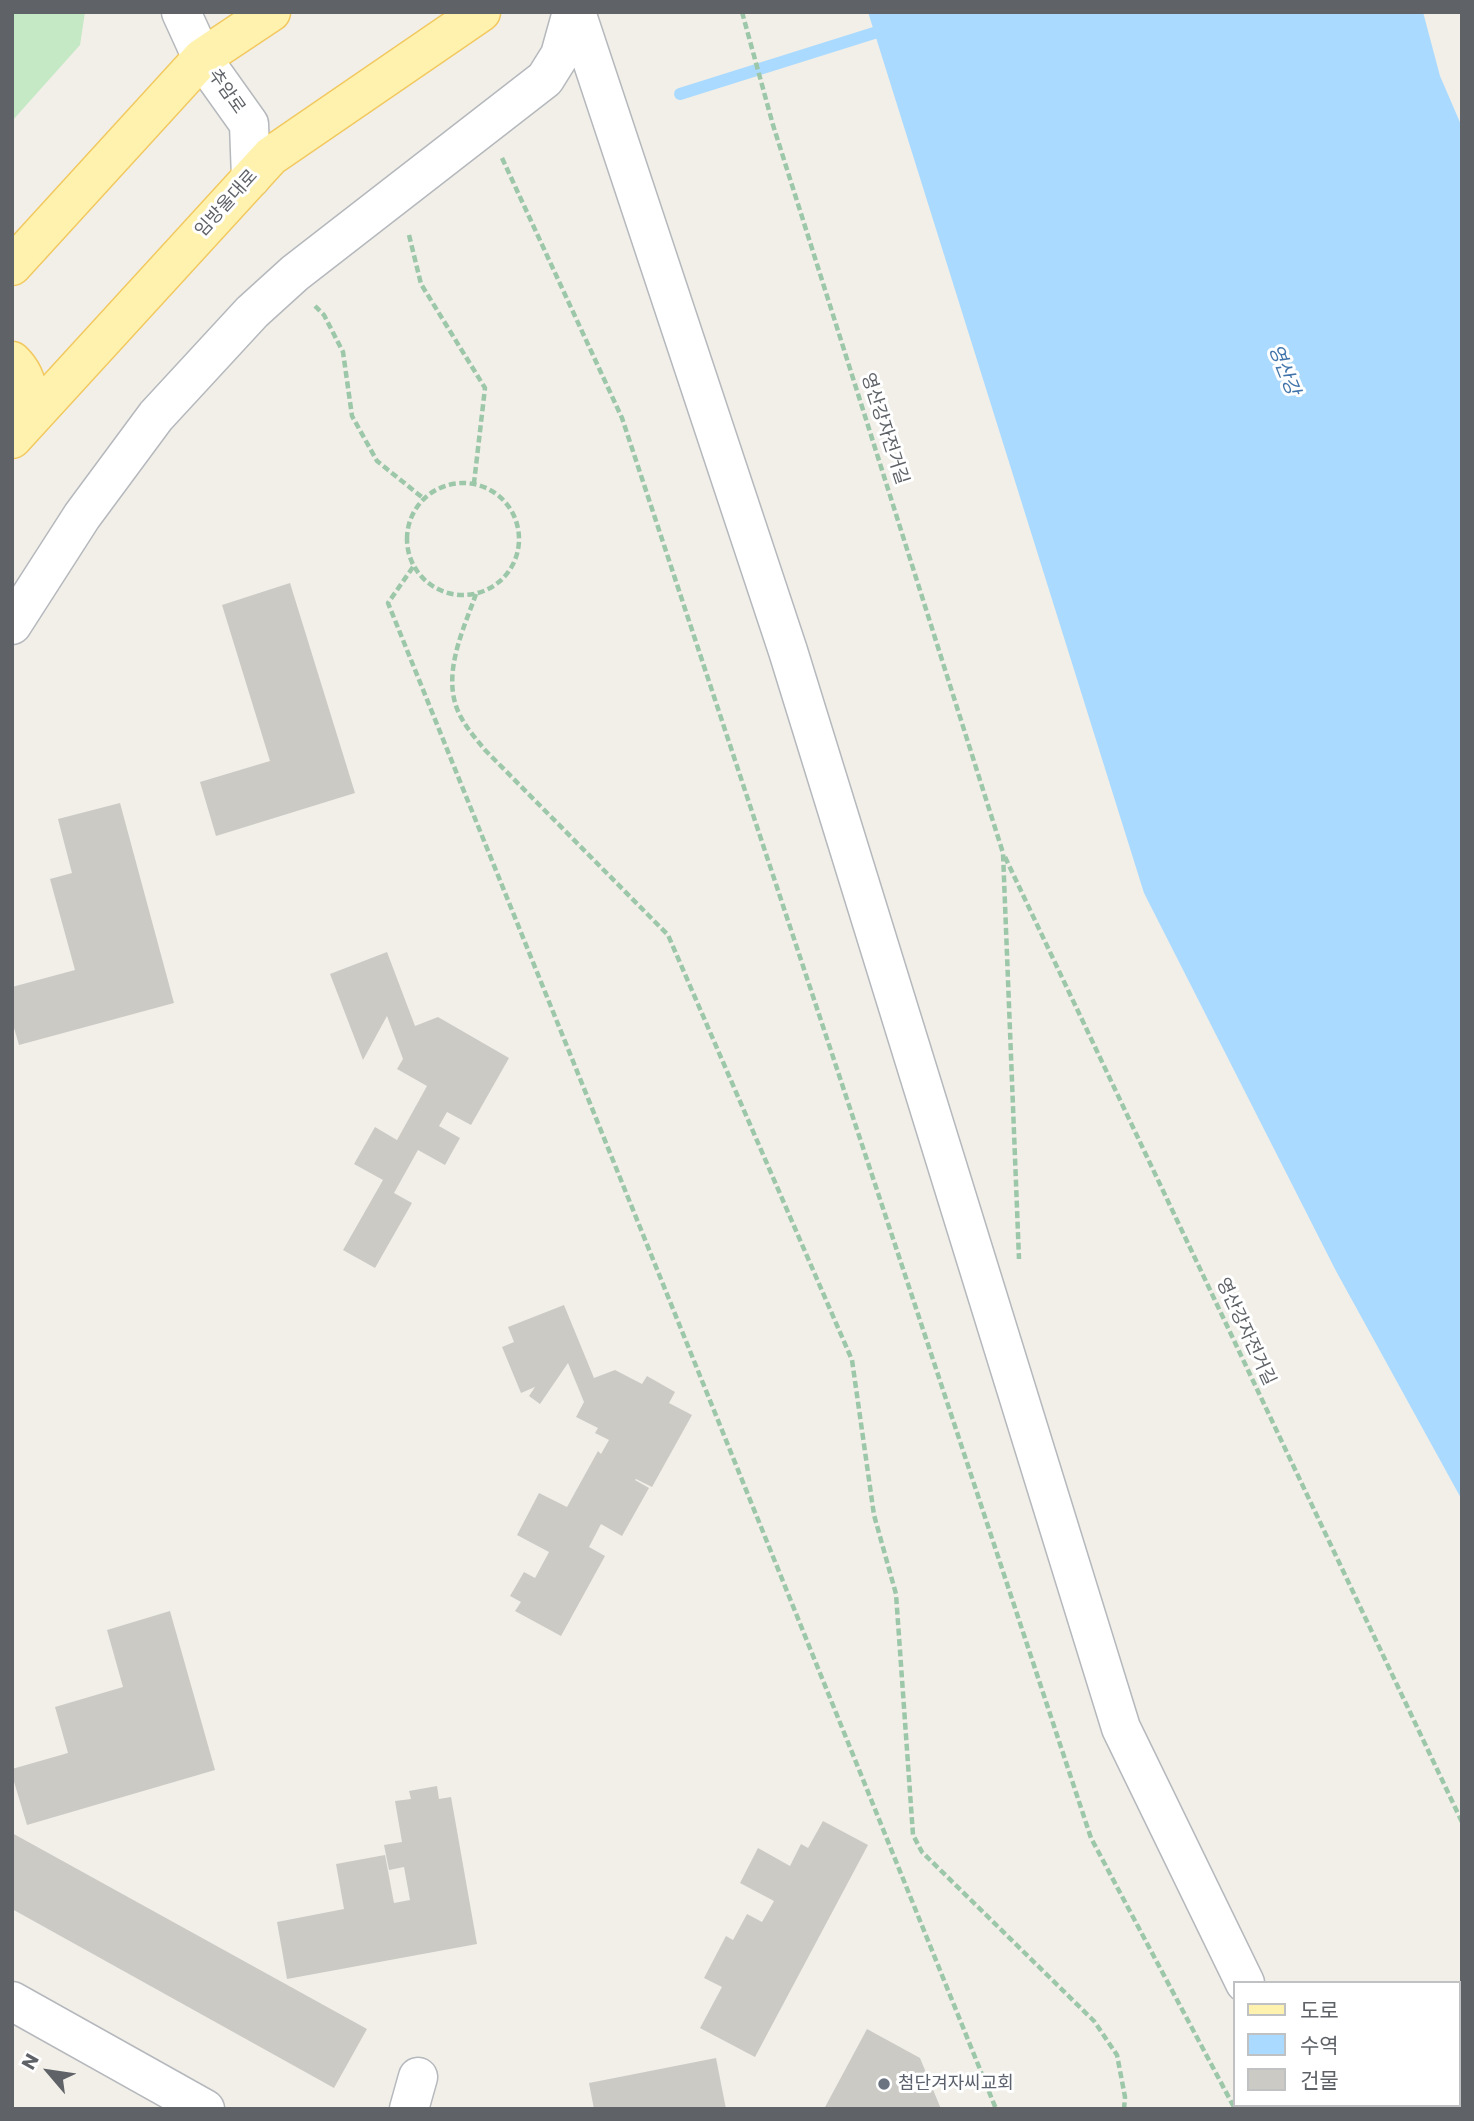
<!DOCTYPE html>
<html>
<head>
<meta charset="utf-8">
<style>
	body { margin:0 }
	#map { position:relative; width:1474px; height:2121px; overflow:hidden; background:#f1efe8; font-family:Poppins,"Noto Sans KR",sans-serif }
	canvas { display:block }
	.frame { position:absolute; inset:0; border:14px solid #5f6368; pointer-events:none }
	.legend { position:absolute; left:1233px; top:1981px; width:228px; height:126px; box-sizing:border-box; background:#fff; border:2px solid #bfc1c3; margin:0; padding:9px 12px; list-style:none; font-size:21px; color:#5f6368 }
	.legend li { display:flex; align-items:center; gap:14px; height:35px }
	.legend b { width:35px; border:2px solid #bfc1c3 }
	.north { position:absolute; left:14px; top:2037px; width:70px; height:70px; -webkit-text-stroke:5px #fff; paint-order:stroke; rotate:299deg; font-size:19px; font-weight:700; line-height:28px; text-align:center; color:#5f6368 }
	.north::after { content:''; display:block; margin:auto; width:24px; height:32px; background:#5f6368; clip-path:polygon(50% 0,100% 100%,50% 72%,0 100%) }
</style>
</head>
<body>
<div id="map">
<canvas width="1474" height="2121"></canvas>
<div class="frame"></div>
<ul class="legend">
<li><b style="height:9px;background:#fff2af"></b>도로</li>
<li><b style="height:19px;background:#aadaff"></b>수역</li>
<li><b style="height:19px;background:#cccac5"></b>건물</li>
</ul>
<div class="north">N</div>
</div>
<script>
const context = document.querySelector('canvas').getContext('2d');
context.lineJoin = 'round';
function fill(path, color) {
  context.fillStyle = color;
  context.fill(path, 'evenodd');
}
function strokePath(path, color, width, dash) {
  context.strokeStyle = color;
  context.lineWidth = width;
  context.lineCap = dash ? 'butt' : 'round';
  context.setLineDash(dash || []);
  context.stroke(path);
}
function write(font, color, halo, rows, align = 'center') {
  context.font = font + ' Poppins,"Noto Sans KR",sans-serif';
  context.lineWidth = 6;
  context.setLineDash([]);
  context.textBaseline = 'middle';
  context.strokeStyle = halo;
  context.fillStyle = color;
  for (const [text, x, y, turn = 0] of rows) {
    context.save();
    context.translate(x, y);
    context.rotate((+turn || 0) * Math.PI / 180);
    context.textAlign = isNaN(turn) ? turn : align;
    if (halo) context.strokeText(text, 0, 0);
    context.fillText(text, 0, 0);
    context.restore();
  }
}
fill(new Path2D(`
	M12,12h73l-5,33 -68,76z`), '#c5e8c5');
fill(new Path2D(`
	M868,12h555l17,64 22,51v1373l-126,-229 -192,-378z`), '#aadaff');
strokePath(new Path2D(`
	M680,94l210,-66`), '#aadaff', 12);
fill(new Path2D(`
	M290,583l65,210 -139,43 -16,-54 70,-21 -48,-156z
	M120,803l54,200 -155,42 -7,-24v-34l63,-17 -25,-91 22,-6 -14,-54z
	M387,952l28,74 23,-9 71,41 -38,67 -24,-13 -8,14 21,12 -15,27 -27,-15 -24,43 18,10 -37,65 -32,-18 40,-70 -29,-16 21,-37 22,13 30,-54 -30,-17 6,-10 -16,-43 -24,44 -33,-86z
	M564,1305l30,73 21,-8 27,14 5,-8 28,16 -6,11 23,12 -40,72 -16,-8 -1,1 14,8 -27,48 -21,-12 -12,23 16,9 -44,80 -46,-25 6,-9 -11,-6 14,-24 11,6 14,-26 -32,-17 22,-42 28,14 31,-56 3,3 8,-14 -14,-7 3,-5 -22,-11 8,-15 -16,-39 -28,41 -11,-8 6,-9 -14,6 -19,-46 12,-5 -6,-15z
	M170,1611l45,159 -188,55 -15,-50v-6l56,-16 -13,-46 68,-20 -16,-57z
	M437,1786l2,13 12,-2 26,147 -190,35 -10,-57 67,-13 -8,-45 49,-9 9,48 16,-3 -6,-33 -15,3 -5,-25 18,-3 -7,-41 16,-2 -2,-8z
	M823,1821l45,24 -113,212 -55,-29 22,-41 -18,-9 22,-42 7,4 14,-26 15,8 12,-21 -34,-18 18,-35 32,18 11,-22 7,4z
	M12,1833l355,196 -33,59 -322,-179z
	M867,2029l53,29 21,51h-117z
	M716,2058l10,51h-132l-5,-26z`), '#cccac5');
const minor = new Path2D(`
	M181,12l21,46 47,66 2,54
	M576,12l212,639 333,1077 124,255
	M12,625l70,-109 74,-100 96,-104 43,-39 250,-194 15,-24 12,-43
	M12,2001l193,108
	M1305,2105l1,4
	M409,2109l9,-32`);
const major = new Path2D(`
	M12,266l190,-208 69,-46
	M12,361c19,18 22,50 6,71
	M12,439l259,-283 210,-144`);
strokePath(minor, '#b5b8bc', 41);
strokePath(major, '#f2c960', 41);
strokePath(new Path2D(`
	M742,12l31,113 230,728 16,406
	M502,158l120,260 469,1420 144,271
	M409,235l12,49 64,104 -11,95
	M315,306l9,9 19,37 9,64 25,45 46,37
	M407 539a56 56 0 1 1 112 0a56 56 0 1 1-112 0Z
	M413,567l-25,36 608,1506
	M476,594c-14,39 -37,86 -14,125 6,11 15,21 23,31l183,185 184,425 22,155 22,79 17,241 9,17 172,169 23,34 8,42 -1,12
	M1005,857l457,965`), '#9cc7a9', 4.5, [7, 3.5]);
strokePath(minor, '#fff', 38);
strokePath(major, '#fff2af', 38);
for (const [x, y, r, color] of [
	[884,2084,7,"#6b7280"]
]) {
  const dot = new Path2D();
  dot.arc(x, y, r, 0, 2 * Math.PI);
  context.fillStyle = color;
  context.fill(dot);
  strokePath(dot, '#fff', 2.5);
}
write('18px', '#5f6368', '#fff', [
	["추암로",226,92,55],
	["임방울대로",227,204,-48],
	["영산강자전거길",884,429,72],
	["영산강자전거길",1245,1332,65]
]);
write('18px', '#5b616d', '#fff', [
	["첨단겨자씨교회",898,2084]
], 'left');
write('italic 19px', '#4174aa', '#fff', [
	["영산강",1283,370,68]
]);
</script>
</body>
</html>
